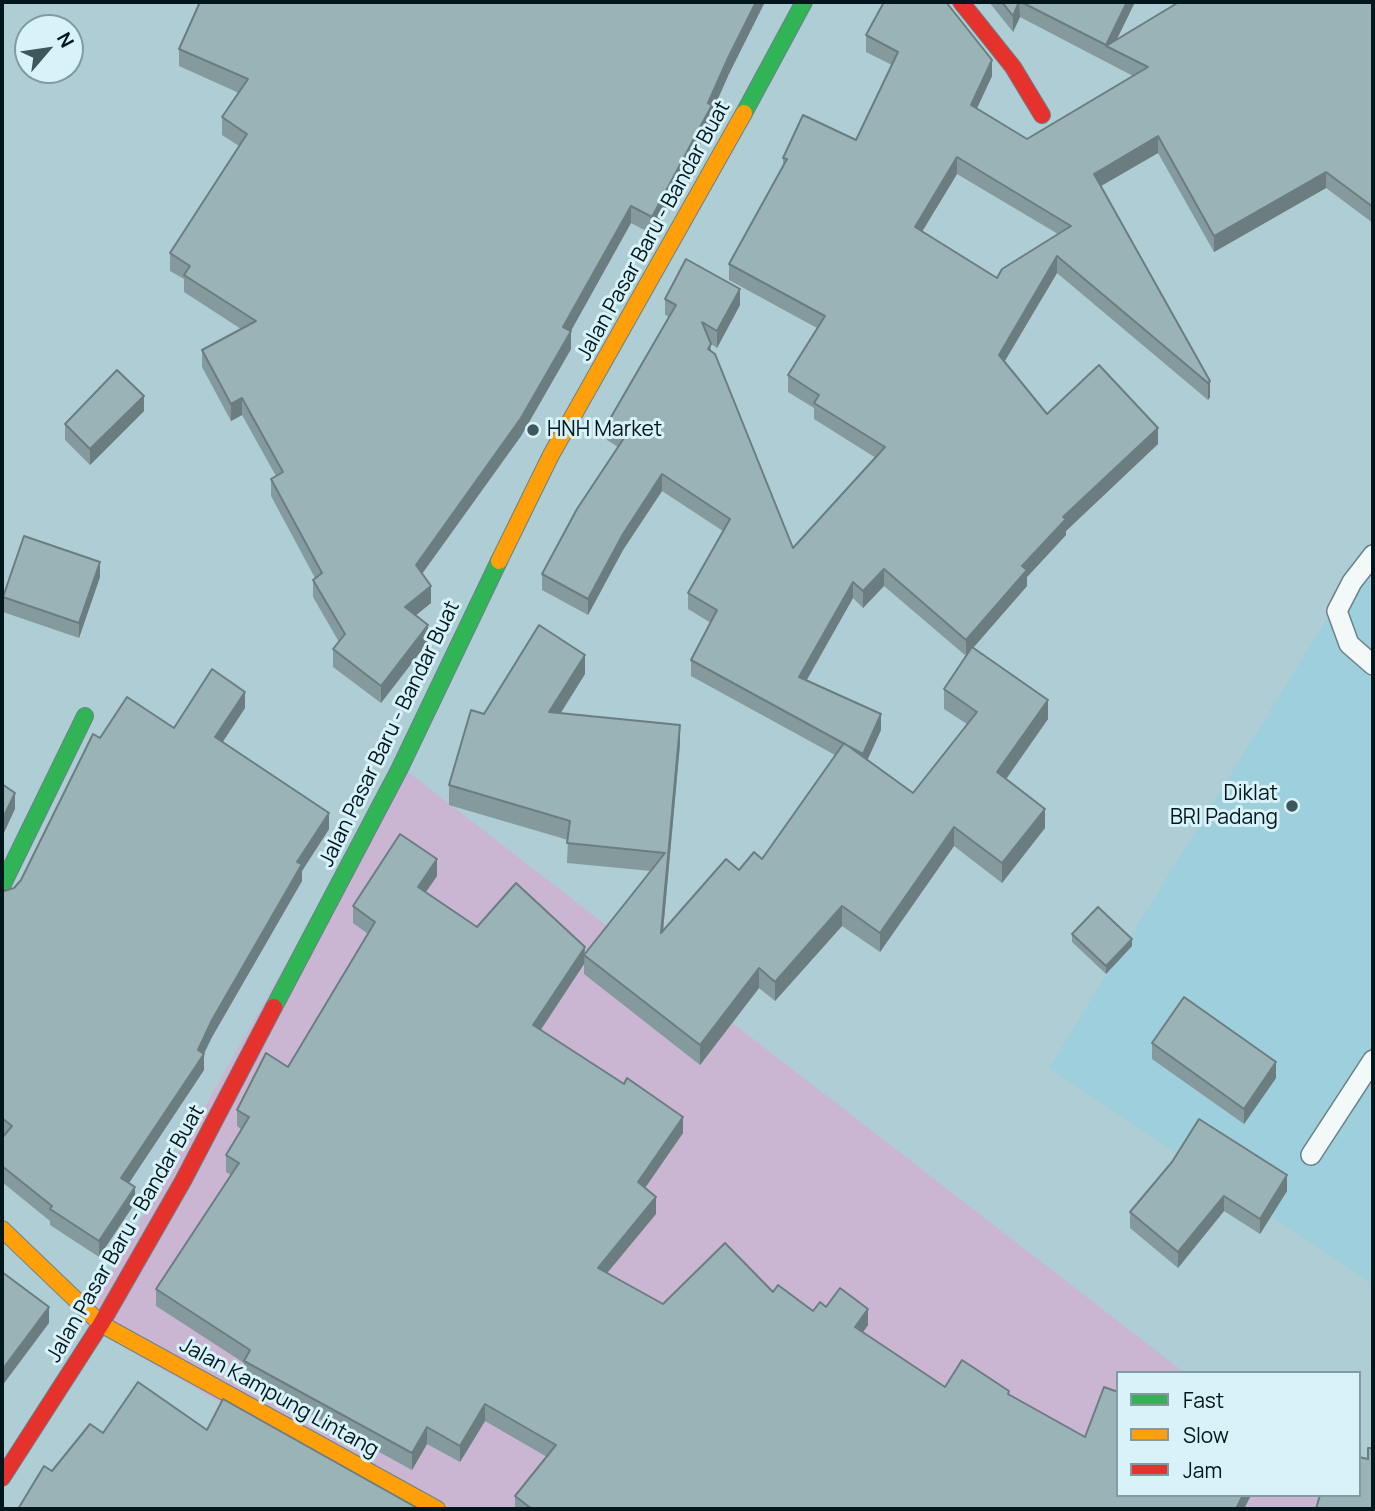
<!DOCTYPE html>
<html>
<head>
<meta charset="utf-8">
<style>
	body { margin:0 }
	#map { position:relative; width:1375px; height:1511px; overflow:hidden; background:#aecdd5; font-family:Manrope,sans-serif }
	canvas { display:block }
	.frame { position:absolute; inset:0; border:4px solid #02171c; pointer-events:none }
	.legend { position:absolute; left:1116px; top:1371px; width:245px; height:126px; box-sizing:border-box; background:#d7f2f9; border:2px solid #829aa1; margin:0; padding:9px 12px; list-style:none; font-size:21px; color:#02171c }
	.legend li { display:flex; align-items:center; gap:14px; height:35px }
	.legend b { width:35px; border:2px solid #829aa1 }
	.north { position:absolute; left:14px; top:14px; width:70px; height:70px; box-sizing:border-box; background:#d7f2f9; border:2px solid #829aa1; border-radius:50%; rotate:61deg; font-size:19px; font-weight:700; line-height:28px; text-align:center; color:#02171c }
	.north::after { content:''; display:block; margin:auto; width:24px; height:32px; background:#3e575d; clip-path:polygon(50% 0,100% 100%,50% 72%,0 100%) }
</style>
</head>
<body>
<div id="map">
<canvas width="1375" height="1511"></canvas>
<div class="frame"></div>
<ul class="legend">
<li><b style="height:9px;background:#30b455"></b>Fast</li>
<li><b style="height:9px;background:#ff9f0a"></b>Slow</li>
<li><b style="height:9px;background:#e5322d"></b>Jam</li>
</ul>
<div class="north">N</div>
</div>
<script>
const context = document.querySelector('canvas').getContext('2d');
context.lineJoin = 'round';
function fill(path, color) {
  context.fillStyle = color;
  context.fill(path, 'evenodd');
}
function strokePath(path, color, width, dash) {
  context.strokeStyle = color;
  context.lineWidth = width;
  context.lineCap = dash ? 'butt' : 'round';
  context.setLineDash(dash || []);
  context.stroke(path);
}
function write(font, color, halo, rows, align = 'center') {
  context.font = font + ' Manrope,sans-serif';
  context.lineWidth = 6;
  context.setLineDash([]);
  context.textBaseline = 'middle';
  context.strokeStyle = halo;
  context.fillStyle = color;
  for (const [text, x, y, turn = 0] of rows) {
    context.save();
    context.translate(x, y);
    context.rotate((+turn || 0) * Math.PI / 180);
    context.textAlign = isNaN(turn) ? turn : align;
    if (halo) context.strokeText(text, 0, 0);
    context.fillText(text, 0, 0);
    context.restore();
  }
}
fill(new Path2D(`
	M1373,545v739l-324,-216z`), '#9dcfdc');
fill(new Path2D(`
	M399,765l786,608h-67v122h226l18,14h-957l-323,-186z`), '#cab6d3');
const lane = new Path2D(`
	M1373,555l-21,27 -15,29 12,33 24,21
	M1311,1155l62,-95`);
const fast = new Path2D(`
	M744,113l60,-111
	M2,886l83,-170
	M274,1007l125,-237 100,-209`);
const slow = new Path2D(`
	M499,561l52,-106 193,-342
	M2,1229l99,95 336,185`);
const jam = new Path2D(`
	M961,2l52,65 29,48
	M2,1478l99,-154 82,-143 91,-174`);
strokePath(lane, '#698288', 22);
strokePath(fast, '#698288', 18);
strokePath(slow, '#698288', 18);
strokePath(jam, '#698288', 18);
strokePath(lane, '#f3f8f9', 19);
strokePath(fast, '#30b455', 16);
strokePath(slow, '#ff9f0a', 16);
strokePath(jam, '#e5322d', 16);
fill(new Path2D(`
	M989,2h146l-18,37 256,-37v221l-47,-35 -112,64 -56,-99 -57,33 109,195v16l-2,3 -151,-127 -53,89 43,52 111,30 -92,87v4l-39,42v9l-54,62 75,71 -42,60 39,49 -43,55 -48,-37 -74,106 -38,-26 -67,75 -16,-13 -59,77 -116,-91v-10l-43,66 142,103 -38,55 11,26 -49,59 56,31 110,-12 40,19 13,-4 42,18 -5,7 82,55 64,8 109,100h133l-7,14h-729v-13l32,-39 -62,-36 -25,41 -33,-18 -15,26 -168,-92v-15l-88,-57v-17l75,-114 -5,-3v-17l16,-25 -5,-4v-16l51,-43 80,-133 -15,-11v-17l84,-30 -11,16 51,35 108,27 66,-83 -84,-8 1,-23 -119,-35v-20l35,-71 101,-40 -24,39 119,31 -17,187 76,-61 23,-11 73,-104 -144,-79v-16l20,-37 -23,-14v-16l35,-62 -61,-40 -39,59 -35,65 -46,-25v-16l76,-127 -11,-7v-16l62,-107 -4,-2v-16l75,6 -23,43 -6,-4v7l82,197 83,-90 -62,-39v-11l-26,-16v-17l29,-47 -88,-48v-16l54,-98v-8l73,-18 36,-75 -26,-13v-17l126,41 -15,32 50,31 106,-63 -113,-59 -7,15zM957,174l101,60 -61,44 -75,-46zM884,586l82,70 -22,33v20l23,15 -54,69 -46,-33 14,-30 -74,-50 46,-82 10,10z
	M179,49l549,27 -16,36v11l-60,111 -21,-11 -60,108v18l-50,87 -99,138 9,29 -15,12 12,27 -47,61 -48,-36v-18l6,-7 -26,-45v-17l2,-2 -44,-82v-17l5,-3 -34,-61 -11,6 -29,-54v-17l39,-21 -57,-37v-13l-14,-8v-18l69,-107 -17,-11v-18l17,-24 -60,-27z
	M144,411l-54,54 -25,-25v-16z
	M100,577l-21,61 -76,-26v-15z
	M245,708l-22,34 106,87 -27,42v10l-90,156 -8,17v16l-75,113 6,20 -36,54 -49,-32v-4l-48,-39v-44l2,-2 -2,-1v-244h2l10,-3 7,-8 79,-142 74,-10z
	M1072,934l60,12 -26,28 -34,-32z
	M1152,1043l124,35 -32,46 -92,-65z
	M1172,1162l115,29 -27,43 -36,-23 -46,57 -48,-40v-16z`), '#849a9d');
fill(new Path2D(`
	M756,2h9l-37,74 -16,36v11l-60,111v-17z
	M1019,2l1,15 -7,15v-16z
	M1127,2h8l-23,47 -6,-3v16v-17z
	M992,60v16l-21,45v-16z
	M1158,136v17l-64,37v-16z
	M957,157v17l-42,69v-16z
	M1326,172v16l-112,64v-16z
	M631,206v17l-67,120 7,-12v18l-50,87 -105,146v-17l147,-238z
	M1057,256v17l-58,98v-16z
	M740,289v16l-23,43v-17z
	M1210,381v16l-2,3v-17z
	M144,396v15l-54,54v-16z
	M242,398v17l-11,6v-17z
	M1158,428v16l-92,87v4l-39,42v9l-61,70v-16l56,-74 41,-49z
	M662,474v17l-39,59 -35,65v-16l35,-65z
	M100,562v15l-21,61v-15z
	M884,569v17l-21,22v-17z
	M853,582v16l-54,95v-16z
	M431,586v17l-26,21v-17z
	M428,625v17l-47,61v-17z
	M585,655v19l-36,57v-19z
	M245,692v16l-30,45v-16z
	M1048,700v19l-51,73v-20z
	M881,714v16l-18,40v-16z
	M680,725v19l-19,209v-20z
	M15,793v16l-13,28v-17z
	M1045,809v19l-43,55v-20z
	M329,813v16l-27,42v10l-90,156 -9,18 1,-1v16l-83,125v-17l77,-128 14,-30 85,-158z
	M954,827v19l-74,106v-19z
	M437,859v17l-19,27v-16z
	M842,906v20l-67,75v-19z
	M1132,939v7l-26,28v-8z
	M585,947l-1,17 -51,77v-16z
	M759,968v20l-59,77v-20z
	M1276,1062v16l-32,46v-15z
	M683,1117v16l-45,65v-16z
	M1287,1175v16l-27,43v-15z
	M135,1187v16l-36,54v-16z
	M1224,1196v15l-46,57v-16z
	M656,1197v17l-58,70v-16z
	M49,1307v16l-47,63v-16z
	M868,1309v16l-13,18v-16z
	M485,1404v17l-25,41v-16z
	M427,1427v17l-15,26v-17z
	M1243,1495h8l-7,14h-8z`), '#6c7d80');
const building = new Path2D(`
	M200,2h556l-28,56 -20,45 4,2 -60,112 -21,-11 -68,121 8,4 -50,87 -105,147 15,21 -26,21 23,18 -47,61 -48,-37 12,-15 -32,-54 9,-7 -51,-94 12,-7 -41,-74 -11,6 -29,-54 54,-29 -72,-46 6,-9 -20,-13 77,-119 -25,-17 26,-38 -69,-30z
	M884,2h62l46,58 -21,45 56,34 121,-72 -42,-21 73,-44h194v205l-47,-35 -112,64 -56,-100 -64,38 116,207 -2,2 -151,-127 -58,99 48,59 52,-49 59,63 -95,89 3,2 -44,47 5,4 -61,70 -82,-71 -21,22 -10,-9 -54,95 82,37 -18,40 -172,-94 26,-50 -29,-17 42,-74 -68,-45 -39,60 -35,65 -46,-25 35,-65 49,-74 -19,-11 69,-119 -11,-6 21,-40 54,30 -23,42 -15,-9 9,22 -3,5 7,5 78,194 92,-101 -71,-44 5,-8 -31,-20 37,-59 -96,-52 58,-105 -4,-1 20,-43 53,25 42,-88 -32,-17zM957,157l114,69 -69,43 -5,9 -82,-51z
	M1002,2h17l-6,14z
	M1021,2h106l-21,43z
	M117,370l27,26 -54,53 -25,-25z
	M24,536l76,26 -21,61 -76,-26z
	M539,625l46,30 -36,57 131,13 -19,208 65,-74 13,11 15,-18 8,7 82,-116 69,50 64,-81 -33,-23 28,-42 76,53 -51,72 48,37 -43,54 -48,-36 -74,106 -38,-27 -67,76 -16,-14 -59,77 -116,-90 81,-102 -98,-10 3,-22 -121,-36 22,-75 13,4z
	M212,669l33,23 -30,45 114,76 -32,49 5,2 -90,156 -14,30 6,4 -83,124 14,9 -36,54 -49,-32 2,-3 -50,-40v-28l10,-12 -10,-8v-227h2l10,-3 7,-8 72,-146 7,4 27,-41 47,31z
	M2,784l13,9 -13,27z
	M400,834l37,25 -19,28 59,40 39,-44 69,64 -52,78 91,59 3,-6 56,39 -45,65 18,15 -58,71 65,36 62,-61 48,49 5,-7 35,26 7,-9 6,5 14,-19 28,21 -13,18 90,60 17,-27 47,31 -1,3 77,43 19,-50 14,5v103h125l-7,14h-704l-17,-13 41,-51 -71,-41 -25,42 -33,-19 -15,26 -168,-92 6,-11 -94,-61 83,-126 -13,-8 23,-38 -12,-7 29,-57 22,14 87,-145 -22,-16z
	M1098,907l34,32 -26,27 -34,-32z
	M1184,997l92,65 -32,47 -92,-66z
	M1199,1119l88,56 -27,44 -36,-23 -46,56 -48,-40 42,-50z
	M2,1272l47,35 -47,63z
	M138,1382l69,48 16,-31 196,110h-401l26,-43 8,5 38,-47 13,9z
	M1368,1448h5v61h-57l4,-14h39v-38l9,2z`);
fill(building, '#9ab3b7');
strokePath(building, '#6c7d80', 2);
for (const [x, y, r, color] of [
	[533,430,7,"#3e575d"],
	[1292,806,7,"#3e575d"]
]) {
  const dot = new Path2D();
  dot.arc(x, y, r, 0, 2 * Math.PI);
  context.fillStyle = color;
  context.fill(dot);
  strokePath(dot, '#d7f2f9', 2.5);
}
write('21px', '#02171c', '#d7f2f9', [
	["Jalan Pasar Baru - Bandar Buat",654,231,-61],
	["Jalan Pasar Baru - Bandar Buat",390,734,-64],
	["Jalan Pasar Baru - Bandar Buat",126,1234,-60],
	["Jalan Kampung Lintang",279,1398,29]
]);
write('21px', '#02171c', '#d7f2f9', [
	["HNH Market",547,430],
	["Diklat",1278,794,"right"],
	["BRI Padang",1278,818,"right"]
], 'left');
</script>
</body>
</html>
